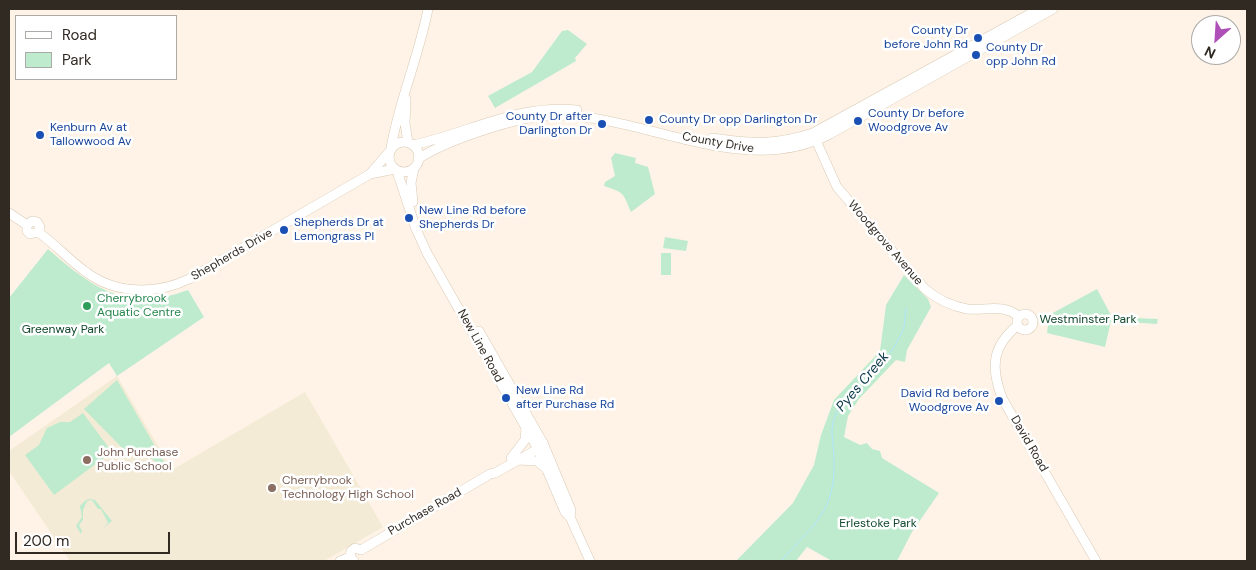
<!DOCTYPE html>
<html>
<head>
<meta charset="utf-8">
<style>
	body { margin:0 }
	#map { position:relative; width:1256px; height:570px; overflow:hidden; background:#fef3e6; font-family:"DM Sans",sans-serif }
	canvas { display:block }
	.frame { position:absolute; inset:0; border:10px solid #302a22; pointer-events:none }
	.legend { position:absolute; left:15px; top:15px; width:162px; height:65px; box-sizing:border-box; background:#fff; border:1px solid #acaaa7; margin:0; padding:6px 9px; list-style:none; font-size:15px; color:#302a22 }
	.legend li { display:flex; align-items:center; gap:10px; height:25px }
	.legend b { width:25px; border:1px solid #acaaa7 }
	.north { position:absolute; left:1191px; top:15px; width:50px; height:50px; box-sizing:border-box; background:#fff; border:1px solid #acaaa7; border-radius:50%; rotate:206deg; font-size:14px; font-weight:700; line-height:20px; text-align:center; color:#302a22 }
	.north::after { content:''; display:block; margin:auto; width:18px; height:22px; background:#ae4eb7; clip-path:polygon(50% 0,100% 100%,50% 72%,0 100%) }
	.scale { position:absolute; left:15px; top:532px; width:155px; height:22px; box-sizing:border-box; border:2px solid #302a22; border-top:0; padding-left:6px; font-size:15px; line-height:18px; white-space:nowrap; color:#302a22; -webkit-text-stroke:4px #fff; paint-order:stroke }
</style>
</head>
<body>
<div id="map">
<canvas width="1256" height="570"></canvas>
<div class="frame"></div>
<ul class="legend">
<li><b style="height:6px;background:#fff"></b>Road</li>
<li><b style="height:14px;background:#beebce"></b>Park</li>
</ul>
<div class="north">N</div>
<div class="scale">200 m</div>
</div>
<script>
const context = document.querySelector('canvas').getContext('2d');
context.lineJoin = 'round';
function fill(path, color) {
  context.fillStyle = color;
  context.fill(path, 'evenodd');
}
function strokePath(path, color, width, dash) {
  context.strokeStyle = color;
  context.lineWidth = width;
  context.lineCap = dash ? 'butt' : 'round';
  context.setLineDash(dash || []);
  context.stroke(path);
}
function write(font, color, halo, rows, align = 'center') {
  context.font = font + ' "DM Sans",sans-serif';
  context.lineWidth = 5;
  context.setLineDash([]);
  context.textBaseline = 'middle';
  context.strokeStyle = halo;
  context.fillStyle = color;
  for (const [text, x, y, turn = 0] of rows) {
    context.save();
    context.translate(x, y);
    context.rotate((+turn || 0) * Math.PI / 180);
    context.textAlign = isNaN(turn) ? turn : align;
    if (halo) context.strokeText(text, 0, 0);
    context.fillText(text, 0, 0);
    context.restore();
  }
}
fill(new Path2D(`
	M117,376l55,94 133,-78 78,135 -59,34h-254l-61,-90v-20z`), '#f3ebd5');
fill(new Path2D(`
	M568,30l19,14 -12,14 1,3 -81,47 -7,-12 44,-24 30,-41z
	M615,153l21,5 -1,5 13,4 7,27 -24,18c-8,-18 -5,-19 -27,-26l1,-4 10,-6 -4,-18z
	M665,237l23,4 -2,10 -23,-3z
	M48,249c45,39 78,64 140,41l16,27 -87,59 -8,-13 -100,74v-139z
	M661,253h10v22h-10z
	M904,275l24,24 3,8 -24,43 -2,12 -9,-2 -37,39 -11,17 -4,21 16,8 7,-2 5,6 8,2 2,7 57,35 -27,39 -15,29h-65l-25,-14 -11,14h-60l57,-58 21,-38 7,-30 13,-35 46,-49 6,-46z
	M1097,289l15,28 46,2 -1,5 -46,-3 -6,26 -58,-14 2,-18z
	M117,380l51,89 -31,-19 -7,6 -46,-47z
	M83,413l29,39 -58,43 -29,-40 14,-10 8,-17 13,-6h10z
	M91,499l4,1 17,21 -10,8 6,-6 -7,-14h-3l-6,-9 -5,1 -4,9v10l-4,5 3,6 -1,3 -5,-8 6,-9 -2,-11 6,-6z`), '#beebce');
strokePath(new Path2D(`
	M781,561c33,-37 55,-49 53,-103 0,-14 -5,-28 1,-42 7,-18 23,-30 37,-42 12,-11 27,-32 32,-47 1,-6 1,-13 2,-19`), '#b0e4fd', 1);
const secondary = new Path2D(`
	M814,136l23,51 88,102c12,10 26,17 42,20 17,2 38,-6 52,8
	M712,138c39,6 64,7 101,-5l226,-124
	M413,145c57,-12 103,-41 164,-35
	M418,159c29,-19 105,-45 140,-44 88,1 187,64 272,19l223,-125
	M370,174l19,-22
	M9,213l18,12
	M27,225l5,-4 5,1 3,5 -2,5
	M27,225v6l3,3 8,-2
	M38,232c17,12 31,28 48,40 29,22 70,23 103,7l181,-105 25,-5
	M1017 322a8 8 0 1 1 16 0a8 8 0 1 1-16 0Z
	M1018,325c-27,22 -27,43 -16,73l94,163
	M511,458l14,-18 1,-11
	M519,460l18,1 11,9
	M361,550l129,-76 5,-1 43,-24 5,-6
	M340,561l10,-4
	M354,561l-4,-4 1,-6 4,-3 6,2`);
const primary = new Path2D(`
	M406,99l-1,24 3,20
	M389 157a15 15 0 1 1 30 0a15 15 0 1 1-30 0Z
	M391,148c8,-47 28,-92 37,-139
	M397,171l19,58 11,24 111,196 27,63 5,5 20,44
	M413,202l-2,-19 3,-15
	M479,331l64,112 28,67 -1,7`);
strokePath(secondary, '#d9c9b4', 10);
strokePath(primary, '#d9c9b4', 10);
strokePath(secondary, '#fff', 9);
strokePath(primary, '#fff', 9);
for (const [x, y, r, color] of [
	[978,38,5,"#1a4fb4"],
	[976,55,5,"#1a4fb4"],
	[649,120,5,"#1a4fb4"],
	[858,121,5,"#1a4fb4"],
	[602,124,5,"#1a4fb4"],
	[40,135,5,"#1a4fb4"],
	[409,218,5,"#1a4fb4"],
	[284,230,5,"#1a4fb4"],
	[87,306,5,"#2e9e5b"],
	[506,398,5,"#1a4fb4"],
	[999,401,5,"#1a4fb4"],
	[87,460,5,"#8d6e63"],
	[272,488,5,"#8d6e63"]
]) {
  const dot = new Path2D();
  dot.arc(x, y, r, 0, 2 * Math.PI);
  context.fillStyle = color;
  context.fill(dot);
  strokePath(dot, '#fff', 2);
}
write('12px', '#164399', '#fff', [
	["County Dr",968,31,"right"],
	["before John Rd",968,45,"right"],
	["County Dr",986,48],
	["opp John Rd",986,62],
	["County Dr before",868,114],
	["Woodgrove Av",868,128],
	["County Dr after",592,117,"right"],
	["Darlington Dr",592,131,"right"],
	["County Dr opp Darlington Dr",659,120],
	["Kenburn Av at",50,128],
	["Tallowwood Av",50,142],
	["New Line Rd before",419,211],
	["Shepherds Dr",419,225],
	["Shepherds Dr at",294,223],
	["Lemongrass Pl",294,237],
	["New Line Rd",516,391],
	["after Purchase Rd",516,405],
	["David Rd before",989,394,"right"],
	["Woodgrove Av",989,408,"right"]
], 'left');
write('12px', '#302a22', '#fff', [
	["County Drive",718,143,10],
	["Woodgrove Avenue",885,243,49],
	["Shepherds Drive",232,255,-30],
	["New Line Road",480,346,61],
	["David Road",1029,444,60],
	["Purchase Road",425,512,-30]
]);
write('12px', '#27864d', '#fff', [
	["Cherrybrook",97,299],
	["Aquatic Centre",97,313]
], 'left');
write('12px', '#11482c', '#fff', [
	["Westminster Park",1088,320],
	["Greenway Park",63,330],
	["Erlestoke Park",878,524]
]);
write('12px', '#785e54', '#fff', [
	["John Purchase",97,453],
	["Public School",97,467],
	["Cherrybrook",282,481],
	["Technology High School",282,495]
], 'left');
write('italic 14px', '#0a3749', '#fff', [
	["Pyes Creek",863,382,-50]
]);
</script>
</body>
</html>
